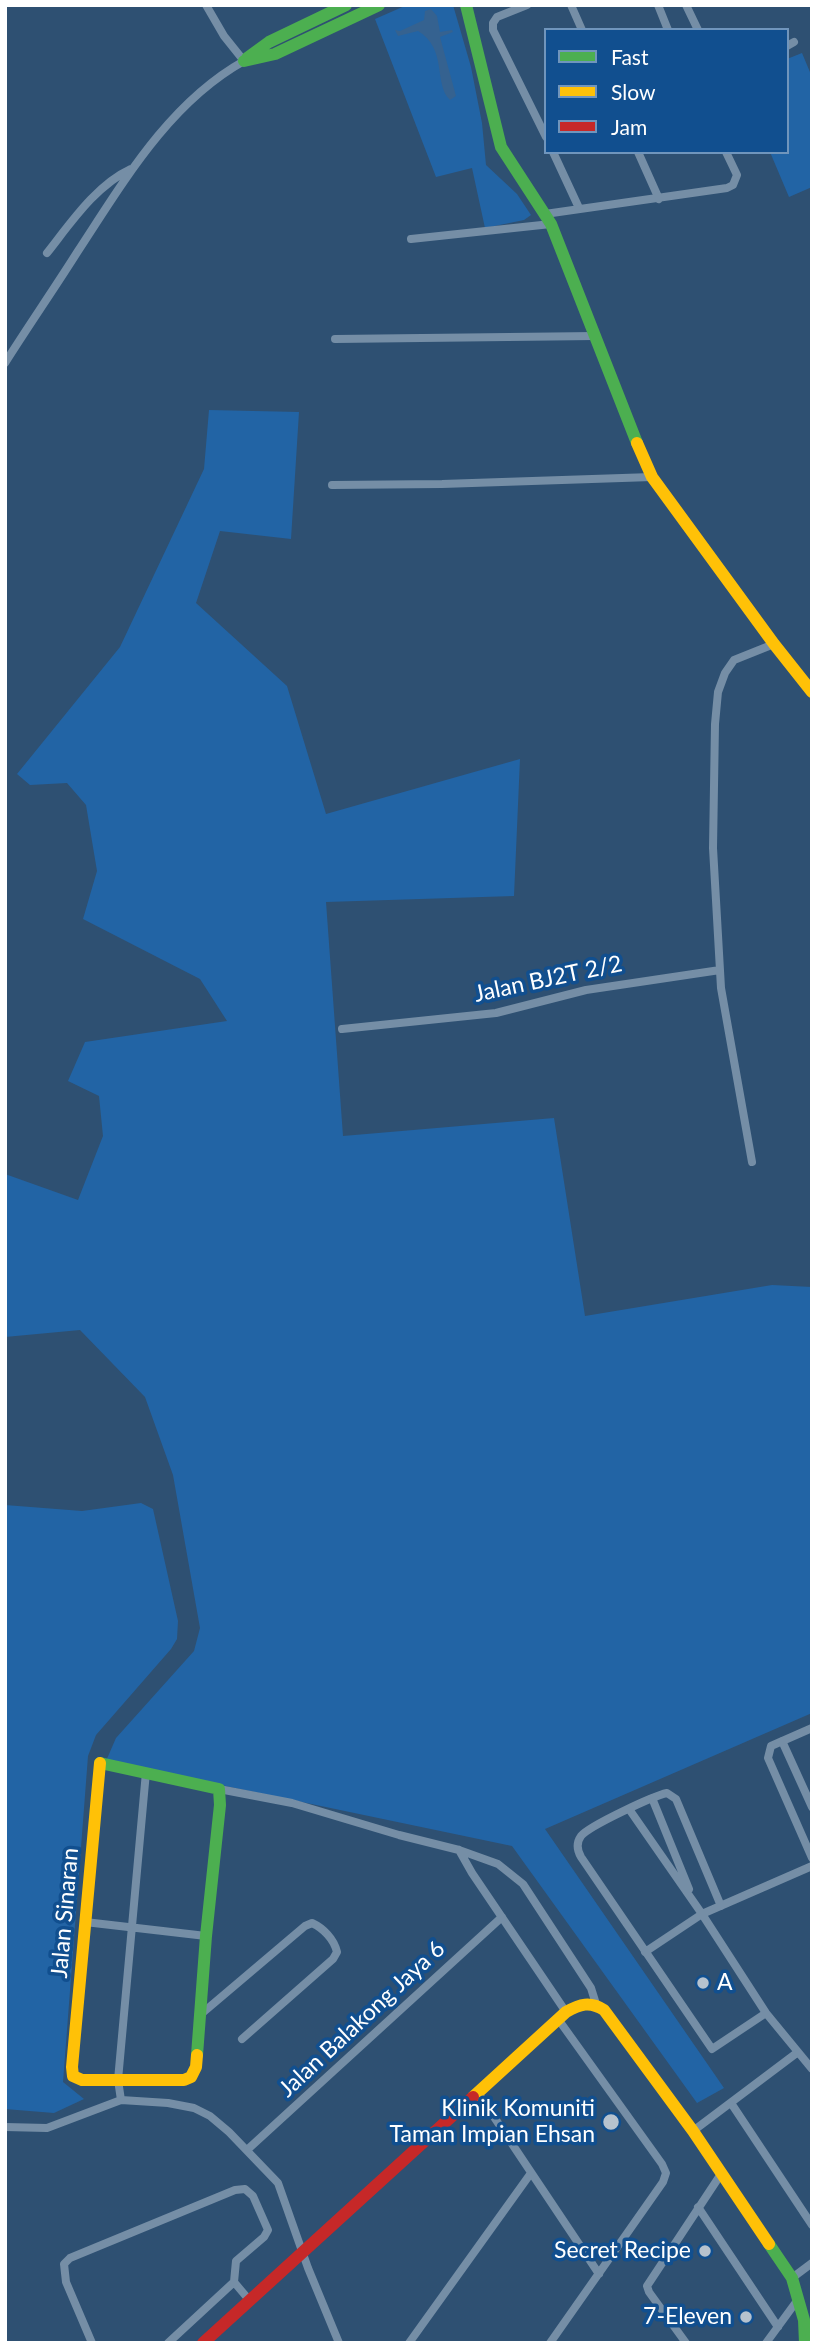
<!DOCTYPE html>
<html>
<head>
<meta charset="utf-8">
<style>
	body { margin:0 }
	#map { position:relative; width:817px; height:2348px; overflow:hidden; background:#2e5072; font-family:Lato,sans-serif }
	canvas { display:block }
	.frame { position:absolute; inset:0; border:7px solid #fff; pointer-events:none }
	.legend { position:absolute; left:544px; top:28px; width:245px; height:126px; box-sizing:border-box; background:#114f8f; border:2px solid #7095bc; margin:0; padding:9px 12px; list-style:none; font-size:21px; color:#fff }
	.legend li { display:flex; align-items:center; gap:14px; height:35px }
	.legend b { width:35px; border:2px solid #7095bc }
</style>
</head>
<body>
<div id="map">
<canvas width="817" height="2348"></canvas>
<div class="frame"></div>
<ul class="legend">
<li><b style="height:9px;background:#4caf50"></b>Fast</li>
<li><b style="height:9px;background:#ffc107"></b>Slow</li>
<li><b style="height:9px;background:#c62828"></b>Jam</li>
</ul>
</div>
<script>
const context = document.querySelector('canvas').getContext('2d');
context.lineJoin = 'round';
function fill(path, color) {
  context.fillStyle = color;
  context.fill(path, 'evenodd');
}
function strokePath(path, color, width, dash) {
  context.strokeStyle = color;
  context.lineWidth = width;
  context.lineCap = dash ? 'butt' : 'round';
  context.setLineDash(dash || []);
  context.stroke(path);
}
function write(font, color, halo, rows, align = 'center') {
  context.font = font + ' Lato,sans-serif';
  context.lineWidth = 7;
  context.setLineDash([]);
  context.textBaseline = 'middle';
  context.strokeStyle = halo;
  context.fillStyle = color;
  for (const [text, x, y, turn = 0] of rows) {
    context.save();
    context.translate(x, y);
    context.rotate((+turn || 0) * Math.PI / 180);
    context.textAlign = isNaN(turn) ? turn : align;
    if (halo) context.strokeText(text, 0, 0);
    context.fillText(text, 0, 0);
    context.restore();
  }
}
fill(new Path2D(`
	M407,5h46l18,62 11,56 4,42 31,29 14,21 -7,5 -39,8 -13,-60 -36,9 -61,-158z
	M802,53l10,24v110l-23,10 -19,-45h17v-93z
	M209,410l90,2 -8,127 -71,-8 -24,72 91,83 39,128 194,-55 -6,137 -188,6 17,234 211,-18 31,198 187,-31 40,2v426l-267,116 179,259 -27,15 -185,-257 -406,-85 10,-23 78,-87 6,-23 -27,-153 -28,-78 -65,-67 -75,7v-163l73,26 25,-64 -4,-40 -31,-15 17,-39 142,-21 -27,-42 -117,-60 14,-48 -11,-66 -19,-22 -37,2 -13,-11 103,-127 84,-178z
	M141,1503l12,6 25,112 -1,18 -6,10 -75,86 -8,21 -25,326 21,17 -30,14 -49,-4v-604l77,6z`), '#2264a5');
fill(new Path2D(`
	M431,9l6,7 3,16 12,-2 1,2 -13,5 16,59 -6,4c-17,-16 -2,-51 -32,-69l-20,5 -3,-6 5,1 24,-11 1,-9z`), '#356290');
strokePath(new Path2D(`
	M527,5l-30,12 -4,6v7l53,107
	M571,5l11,25
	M658,5l10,25
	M686,5l12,25
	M787,46l7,-4
	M553,152l26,56
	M638,152l21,47
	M545,214l182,-26 6,-3 4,-10 -11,-23
	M411,239l140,-15
	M47,253c23,-29 49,-68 84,-84
	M335,339l260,-3
	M5,363c24,-38 49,-74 73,-112 46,-70 91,-148 166,-190l-20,-25 -18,-31
	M332,485l110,-1 210,-7
	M342,1029l154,-16 90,-23 134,-20
	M752,1162l-31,-174 -8,-140 2,-124 3,-32 7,-19 9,-13 40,-16
	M812,1728l-41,18 -3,12 44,100
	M782,1741l30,66
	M219,1789l73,14 107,32 60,15 39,14 25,20 68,104 5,16
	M652,1798l37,91
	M629,1809l73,105 64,99 46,56
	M459,1850l13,23 94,139
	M721,1906l-45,-107 -9,-6c-14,3 -78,33 -86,43 -5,7 -4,14 0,21l131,192 54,-36
	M85,1922l121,14
	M645,1952l57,-38 110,-48
	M200,2015l105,-89 7,-3c11,5 22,16 25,29l-4,7 -91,80
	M478,2093l121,181
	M121,2100l-3,-20 28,-308
	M731,2103l81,122
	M5,2127l42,1 74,-28 47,3 26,5 16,8 19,16 49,51 30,85 31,75
	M693,2131l105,-79
	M247,2150l255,-233
	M698,2207l80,120
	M792,2278l20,-15
	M92,2343l-26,-61 -2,-18 6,-6 165,-68 10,-1 8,7 15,34 -4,7 -28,24 -2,21 16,19
	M168,2343l66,-61
	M409,2343l122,-170
	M550,2343l113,-161 3,-9 -4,-9 -104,-145
	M686,2343l-37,-51 -2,-6 74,-112
	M766,2343l33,-45`), '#758ea6', 8);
strokePath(new Path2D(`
	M466,5l35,142 50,77 86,219
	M247,58l22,-16 77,-37
	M244,61l31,-7 104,-49
	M100,1763l119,26 1,16 -14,131 -9,119
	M769,2244l23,34 12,42 1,23`), '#4caf50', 12);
strokePath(new Path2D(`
	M637,443l15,34 122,167 38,48
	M100,1763l-28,304 1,9 9,4h102l7,-3 5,-10 1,-12
	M473,2097l93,-85c14,-8 24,-11 38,-2l89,121 76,113`), '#ffc107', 12);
strokePath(new Path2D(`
	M203,2343l270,-246`), '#c62828', 12);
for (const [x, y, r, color] of [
	[703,1983,7,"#b6c2ce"],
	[611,2122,9,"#b6c2ce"],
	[705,2251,7,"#b6c2ce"],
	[746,2317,7,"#b6c2ce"]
]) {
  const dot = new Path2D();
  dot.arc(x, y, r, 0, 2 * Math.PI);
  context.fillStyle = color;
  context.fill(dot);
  strokePath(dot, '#114f8f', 2.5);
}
write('23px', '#fff', '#114f8f', [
	["Jalan BJ2T 2/2",548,979,-12],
	["Jalan Sinaran",65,1913,-85],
	["Jalan Balakong Jaya 6",362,2019,-43]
]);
write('23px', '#fff', '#114f8f', [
	["A",717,1983,"left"],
	["Klinik Komuniti",595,2109],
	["Taman Impian Ehsan",595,2135],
	["Secret Recipe",691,2251],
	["7-Eleven",732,2317]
], 'right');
</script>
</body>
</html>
